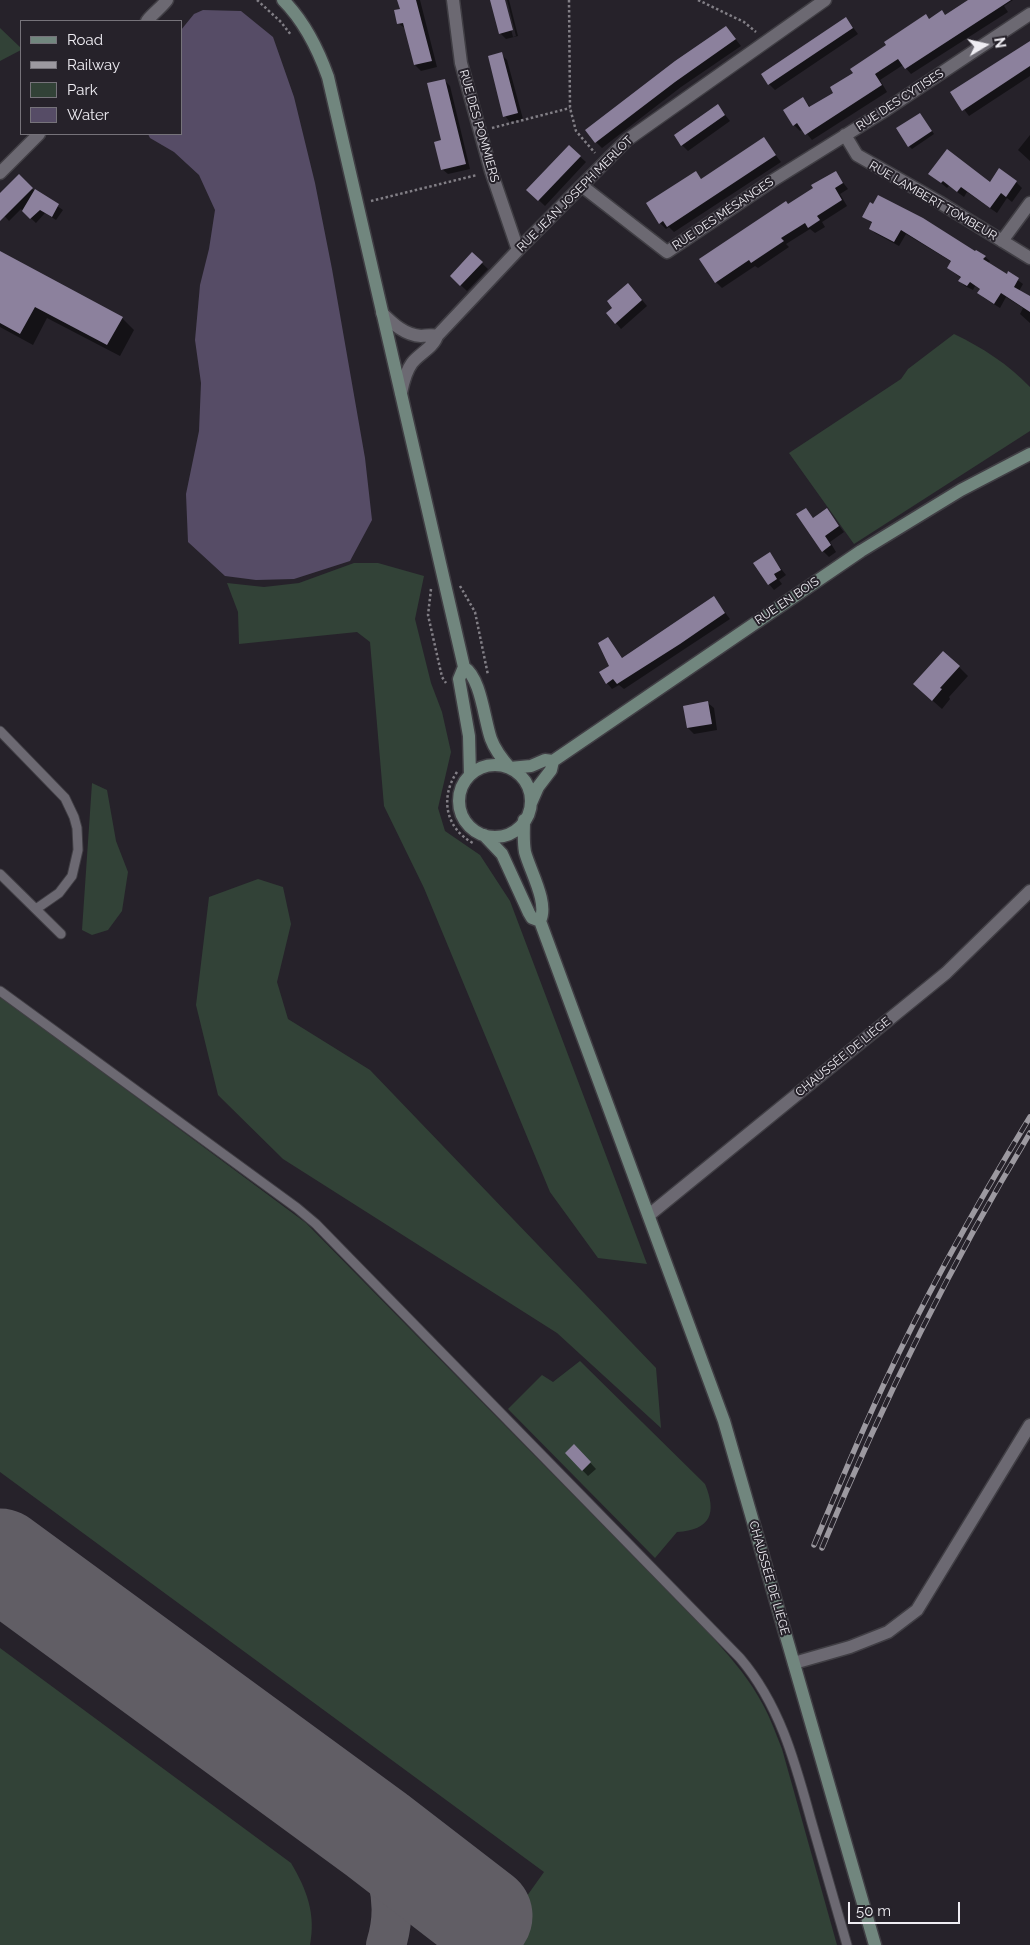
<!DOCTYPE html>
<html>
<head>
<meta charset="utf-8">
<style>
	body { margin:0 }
	#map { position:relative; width:1030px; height:1945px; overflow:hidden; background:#26222a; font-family:Raleway,sans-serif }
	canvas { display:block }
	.legend { position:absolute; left:20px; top:20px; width:162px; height:115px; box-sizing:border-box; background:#26222a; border:1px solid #76737a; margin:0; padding:6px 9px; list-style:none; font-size:15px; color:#efedf3 }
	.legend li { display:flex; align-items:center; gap:10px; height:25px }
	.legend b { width:25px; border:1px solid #76737a }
	.north { position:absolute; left:960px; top:20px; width:50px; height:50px; -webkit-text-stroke:4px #26222a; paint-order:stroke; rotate:81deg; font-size:14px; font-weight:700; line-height:20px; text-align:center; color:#efedf3 }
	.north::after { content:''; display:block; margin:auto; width:18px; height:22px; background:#efedf3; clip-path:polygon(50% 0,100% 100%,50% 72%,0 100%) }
	.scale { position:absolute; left:848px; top:1902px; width:112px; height:22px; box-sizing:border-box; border:2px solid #efedf3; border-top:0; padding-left:6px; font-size:15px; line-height:18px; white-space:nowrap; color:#efedf3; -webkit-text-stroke:4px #26222a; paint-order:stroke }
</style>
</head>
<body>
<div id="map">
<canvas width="1030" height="1945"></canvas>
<ul class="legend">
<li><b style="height:6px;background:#71867e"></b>Road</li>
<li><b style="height:6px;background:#9c99a0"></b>Railway</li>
<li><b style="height:14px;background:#324237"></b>Park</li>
<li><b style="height:14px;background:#564c66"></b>Water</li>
</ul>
<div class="north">N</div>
<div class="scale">50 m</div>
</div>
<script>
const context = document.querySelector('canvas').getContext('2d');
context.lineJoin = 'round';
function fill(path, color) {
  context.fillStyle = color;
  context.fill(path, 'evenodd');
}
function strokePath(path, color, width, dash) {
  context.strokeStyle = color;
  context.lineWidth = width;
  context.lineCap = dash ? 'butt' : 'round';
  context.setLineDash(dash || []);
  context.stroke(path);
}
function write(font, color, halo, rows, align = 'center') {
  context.font = font + ' Raleway,sans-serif';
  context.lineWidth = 4;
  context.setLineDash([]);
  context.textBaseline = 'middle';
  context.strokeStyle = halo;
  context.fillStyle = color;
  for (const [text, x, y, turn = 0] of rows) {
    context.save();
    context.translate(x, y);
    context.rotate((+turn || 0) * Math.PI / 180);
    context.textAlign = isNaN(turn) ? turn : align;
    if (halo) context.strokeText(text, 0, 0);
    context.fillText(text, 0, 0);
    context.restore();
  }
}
fill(new Path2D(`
	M0,28l21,20v2l-21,11z
	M954,334c29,14 54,30 76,53v44l-176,113 -65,-91 112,-74 7,-10z
	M354,563h24l46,13 -9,43 16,64 11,29 9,40 -13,56 7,23 35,24 30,46 137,363 -49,-6 -48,-66 -126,-304 -40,-82 -14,-164 -13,-10 -118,12 -1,-32 -11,-29 37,4 35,-4z
	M92,783l15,7 9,51 12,31 -6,39 -14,19 -16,5 -10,-5z
	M258,879l25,8 8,37 -14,58 11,37 82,51 286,298 5,60 -104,-95 -274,-174 -65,-64 -22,-90 13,-108z
	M0,996l306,227 404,411c17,20 35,39 48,62 10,16 17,35 24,53l55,196h-345l52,-73 -544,-400z
	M580,1361l125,123c12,29 6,46 -28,48l-22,26 -147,-149 34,-34 11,7z
	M0,1648l291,215c16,27 25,51 19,82h-310z`), '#324237');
fill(new Path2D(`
	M203,10l38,1 32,26 21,60 21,86 17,86 33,189 7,62 -22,41 -56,18 -38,1 -31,-4 -37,-34 -2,-48 13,-63 2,-48 -6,-43 5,-55 9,-36 6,-39 -16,-35 -25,-23 -24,-14 -2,-4h33v-104l13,-16z`), '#564c66');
fill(new Path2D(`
	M399,0h21l17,67 -16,4 -6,-6 -9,-36 -8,-6 3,-13z
	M492,0h12l9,37 3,-1 -9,-36h2l9,36 -12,3 -6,-6z
	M970,0h43l-9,6 4,6 -97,62 -8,-9 -23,15 7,12 -75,48 -9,-11 -3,2 -6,-6 9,-27 8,10 24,-15 20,-20 71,-57 4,4 16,-4z
	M846,18l12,16 -83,56 -6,-6 -6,-9z
	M726,27l15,19 -60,41 -79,61 -6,-6z
	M1030,41v35l-61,40 -17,-23z
	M501,54l6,6 16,59 -13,3 -5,-6z
	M444,80l6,6 20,83 -22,5 -6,-5z
	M718,106l12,15 -42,30 -6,-6z
	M920,114l14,20 -22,15 -3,-3z
	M1030,135v26l-12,-11z
	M763,139l18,23 -107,70 -5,-5 -3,2 -6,-6 36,-51 6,8z
	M569,147l17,15 -41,44 -17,-16z
	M835,172l13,17 -8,5 7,12 -25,16 3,5 -10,6 -5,-4 -24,15 3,3 -31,21 -3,-2 -33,22 -6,-6 72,-77 27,-17z
	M930,174l60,10 26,-2 6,6 -10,14 -5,-4 -10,15 -30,-21 -3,5 -15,-11 -2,2z
	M19,176l13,13 31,21 -7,10 -11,-7 -9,10 -15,-14 -12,12 -9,-10v-16z
	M863,216l93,25 29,16 5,4 -2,3 19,11 1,-2 15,11 -4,7 11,7v25l-10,-9 3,-6 -17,-11 -6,11 -16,-10 -5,-5 2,-3 -6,-4 -2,4 -8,-4 -5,-5 1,-3 -13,-10 4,-6 -46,-28 -7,12 -24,-13 -5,-5 3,-4z
	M472,254l16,15 -21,22 -16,-15z
	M0,255l122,63 12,12 -14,26 -73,-38 -14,27 -33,-18z
	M634,290l13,16 -26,23 -5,-6 -2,-15z
	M806,509l8,10 13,-9 17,22 -14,10 6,10 -7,5 -6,-6z
	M769,554l17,21 -7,5 3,4 -8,6 -5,-6z
	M714,598l16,21 -106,70 -5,-4 -7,4 -5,-6 3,-16 -3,-29 16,21z
	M959,667l9,9 -19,21 1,2 -8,10 -18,-16z
	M708,703l6,5 3,22 -23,4 -6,-6 -3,-21z
	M574,1445l22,24 -8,7 -22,-23z`), '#0007');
strokePath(new Path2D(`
	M240,1734l115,91c32,33 45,75 31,120`), '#615e65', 40);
strokePath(new Path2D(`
	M0,1559l377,276 105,81`), '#615e65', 101);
fill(new Path2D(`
	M397,0h19l16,61 -18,4 -11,-42 -6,1 -3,-14 6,-1z
	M490,0h15l8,30 -14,4z
	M968,0h43l-106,69 -7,-10 -23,15 7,11 -77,50 -8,-12 -4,3 -10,-16 20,-13 6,10 24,-14 -3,-6 23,-14 -3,-4 36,-24 -2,-3 42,-28 3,5 13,-9 3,5z
	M846,17l7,11 -85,57 -7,-11z
	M726,26l10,13 -61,43 -80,61 -10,-13 90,-69z
	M1030,41v25l-68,45 -12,-19z
	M502,52l16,61 -15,4 -15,-61z
	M445,79l21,85 -25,6 -7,-28 7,-2 -14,-57z
	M718,104l7,11 -44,31 -7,-11z
	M920,113l12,18 -24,16 -12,-19z
	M764,137l12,18 -109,72 -4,-6 -4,3 -13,-21 50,-32 5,8z
	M569,145l12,11 -43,45 -12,-11z
	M947,149l43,33 9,-14 18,13 -11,16 -5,-4 -11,15 -29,-21 -4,5 -14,-11 -2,2 -13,-9z
	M836,171l7,12 -8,5 7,12 -25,16 3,4 -12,8 -3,-5 -24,15 3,3 -33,22 -2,-3 -34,23 -16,-24 87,-58 2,3 25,-16 -2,-3z
	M19,174l14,14 -33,33v-28z
	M35,189l24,15 -7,13 -12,-7 -10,9 -8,-8z
	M878,195l45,23 52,33 1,-1 10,6 -3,3 24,15 1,-3 11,7 -5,9 16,9v16l-29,-19 -7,11 -17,-11 3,-4 -10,-7 -3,4 -9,-5 3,-4 -14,-9 4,-7 -50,-31 -7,12 -25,-13 3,-7 -10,-5 8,-15 3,2z
	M0,251l123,66 -16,28 -72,-38 -15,27 -20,-11z
	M472,252l11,10 -23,24 -10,-10z
	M628,283l14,17 -27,24 -9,-11 6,-5 -5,-7z
	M806,508l7,10 14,-10 12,18 -14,10 6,9 -9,7 -26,-38z
	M770,552l11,18 -7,4 3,5 -9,6 -15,-22z
	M714,596l11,17 -45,31 -63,40 -4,-5 -7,5 -7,-12 10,-6 -11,-23 10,-6 14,21z
	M943,651l17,15 -20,22 2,1 -10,12 -19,-17z
	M708,701l4,23 -25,4 -4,-22z
	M574,1444l17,18 -9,9 -17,-18z`), '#8c819d');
const lane = new Path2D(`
	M0,731l65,67 9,19 3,11 1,22 -6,26 -13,17 -23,16
	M0,874l61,60
	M0,991l297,217 19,16 424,434c40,47 55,104 71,162 12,42 24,83 36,125`);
const street = new Path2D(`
	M453,0l8,63 30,108 27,79
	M147,21c6,-8 14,-13 20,-21
	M845,135l12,20 82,47 91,56
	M0,173l39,-39
	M582,186l85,66 105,-71 109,-68 149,-99
	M1002,241l28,-38
	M382,313c11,11 23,22 39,23 5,0 10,-2 16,0
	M401,393c2,-10 5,-22 11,-30 7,-9 22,-16 25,-27l81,-86 109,-110 198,-140
	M649,1215l297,-242 84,-82
	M794,1663l56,-16 38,-15 29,-22 113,-185`);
const secondary = new Path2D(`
	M283,0c21,21 35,49 45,77l136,590 -5,12 10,57 1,39
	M464,667c17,11 20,52 27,72 4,11 11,20 19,29
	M459 801a36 36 0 1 1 72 0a36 36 0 1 1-72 0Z
	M510,768l21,-2 14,-6 8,1 308,-210 100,-61 69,-36
	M531,803l7,-16 13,-17 2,-9
	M524,820c0,11 -1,21 1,32 5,19 24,51 15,69l184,500 151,524
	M484,835l18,19 27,59 3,5 8,3`);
strokePath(lane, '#403e44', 11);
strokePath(street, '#403e44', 15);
strokePath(secondary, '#403e44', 15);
strokePath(new Path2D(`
	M257,0l24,22 10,13
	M569,0l1,108 6,23 19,22
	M698,0l46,22 12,10
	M492,128l78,-20
	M371,201l106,-26
	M460,586l15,26 13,63
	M431,589l-3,26 14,62 4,6
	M457,772c-17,25 -12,56 16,71`), '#827f86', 2.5, [2.5, 2.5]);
strokePath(lane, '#6c6972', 9);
strokePath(street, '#6c6972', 12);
strokePath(secondary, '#71867e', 12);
const rail = new Path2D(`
	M814,1545c23,-54 45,-108 70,-161 43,-92 93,-180 146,-267
	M822,1548c60,-144 127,-281 208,-415`);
strokePath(rail, '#9c99a0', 5.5);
strokePath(rail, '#26222a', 4, [11]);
write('12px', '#efedf3', '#26222a', [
	["RUE DES CYTISES",900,100,-33],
	["RUE DES POMMIERS",479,126,74],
	["RUE JEAN JOSEPH MERLOT",575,194,-45],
	["RUE LAMBERT TOMBEUR",933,201,30],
	["RUE DES MÉSANGES",723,214,-34],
	["RUE EN BOIS",787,601,-34],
	["CHAUSSÉE DE LIÈGE",843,1057,-39],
	["CHAUSSÉE DE LIÈGE",769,1578,74]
]);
</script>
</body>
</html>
